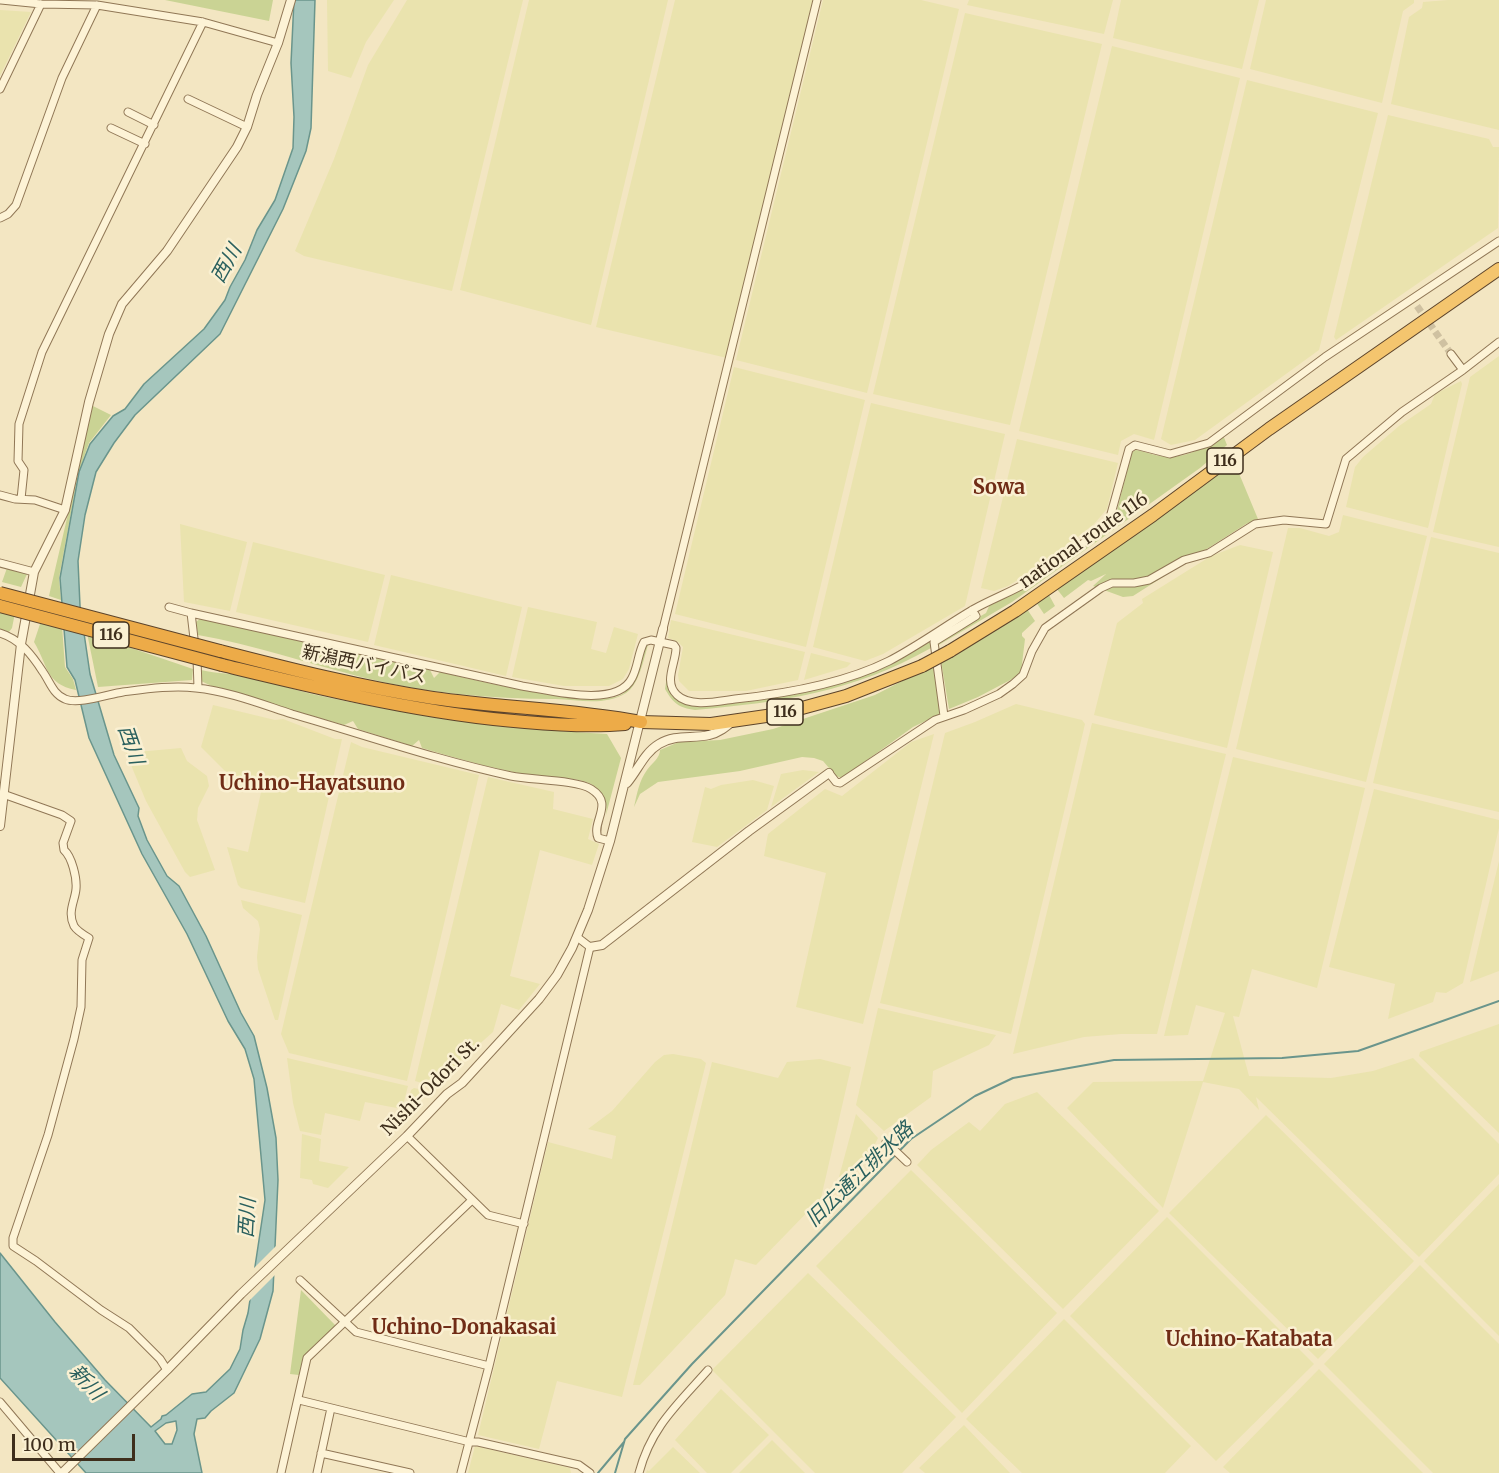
<!DOCTYPE html>
<html>
<head>
<meta charset="utf-8">
<style>
	body { margin:0 }
	#map { position:relative; width:1499px; height:1473px; overflow:hidden; background:#f3e6c2; font-family:Merriweather,serif }
	canvas { display:block }
	.scale { position:absolute; left:12px; top:1434px; width:123px; height:27px; box-sizing:border-box; border:3px solid #3e2e1c; border-top:0; padding-left:8px; font-size:18px; line-height:21px; white-space:nowrap; color:#3e2e1c; -webkit-text-stroke:4px #faf0d2; paint-order:stroke }
</style>
</head>
<body>
<div id="map">
<canvas width="1499" height="1473"></canvas>
<div class="scale">100 m</div>
</div>
<script>
const context = document.querySelector('canvas').getContext('2d');
context.lineJoin = 'round';
function fill(path, color) {
  context.fillStyle = color;
  context.fill(path, 'evenodd');
}
function strokePath(path, color, width, dash) {
  context.strokeStyle = color;
  context.lineWidth = width;
  context.lineCap = dash ? 'butt' : 'round';
  context.setLineDash(dash || []);
  context.stroke(path);
}
function write(font, color, halo, rows, align = 'center') {
  context.font = font + ' Merriweather,"Noto Sans JP",serif';
  context.lineWidth = 5;
  context.setLineDash([]);
  context.textBaseline = 'middle';
  context.strokeStyle = halo;
  context.fillStyle = color;
  for (const [text, x, y, turn = 0] of rows) {
    context.save();
    context.translate(x, y);
    context.rotate((+turn || 0) * Math.PI / 180);
    context.textAlign = isNaN(turn) ? turn : align;
    if (halo) context.strokeText(text, 0, 0);
    context.fillText(text, 0, 0);
    context.restore();
  }
}
fill(new Path2D(`
	M327,0h67l-28,42 -15,36 -23,-7z
	M407,0h116l-71,291 -148,-35 -9,-5 39,-92 34,-94z
	M529,0h139l-77,325 -131,-35z
	M675,0h140l-88,358 -131,-31z
	M823,0h98l38,9 -92,384 -131,-33z
	M969,0h144l-9,34 -137,-29z
	M1121,0h138l-17,69 -129,-31z
	M1266,0h148v3l-11,8 -21,92 -132,-34z
	M1448,0h51v130l-108,-26 18,-87 13,-9 1,-6z
	M0,10l31,2 -31,64z
	M965,13l137,31 -92,381 -137,-31z
	M1112,46l128,32 -86,362 -20,-6 -13,7 -3,14 -99,-24z
	M1247,80l131,33 -59,237 -124,90 -24,5 -10,-6z
	M1388,115l101,24 4,8h6l-1,81 -162,112 -2,-3z
	M1499,356v191l-66,-15 37,-155z
	M734,367l131,33 -59,247 -131,-33z
	M1461,381l1,3 -34,144 -82,-21 9,-40 8,-10 36,-31 32,-22 4,-10z
	M871,403l134,31 -40,172 -82,48 -18,7 -52,-14z
	M1017,439l101,24 -11,46 -13,15 -46,37 -40,25 -14,5 -13,-3z
	M1343,515l84,21 -61,246 -130,-33 52,-221h12l29,8 10,-4z
	M180,524l67,18 -17,69 -46,-9z
	M1431,537l68,16v259l-126,-29z
	M253,542l132,33 -17,67 -132,-30z
	M1240,545l33,7 -46,196 -133,-33 23,-92 26,-20 -1,-4 69,-43z
	M391,575l131,32 -16,69 -132,-31z
	M528,607l69,15 -6,27 15,4 8,-26 24,7 -9,35 -6,10 -14,7h-45l-52,-9z
	M671,620l134,32 -7,28 -52,11h-57l-10,-10 -1,-6 5,-28 -5,-5 -10,-4z
	M811,653l40,10 -4,4 -43,13z
	M1016,704l66,16 3,4 -74,310 -131,-31 65,-270 30,-11z
	M213,705l62,15 8,-1 52,20h7l-37,164 -64,-15 -3,-3 -11,-38 21,5 15,-69 -34,-8 -28,-28z
	M1092,723l134,31 -69,280h-36l-37,3 -71,17z
	M934,734l-71,290 -67,-17 30,-134 -62,-17 4,-22 57,-45 17,7 69,-54z
	M351,742l11,5 117,28 -72,306 -118,-28 -8,-19z
	M181,748l6,13 20,15 2,10 -11,22 -1,12 18,50 -25,7 -5,-5 -39,-71 -20,-48z
	M1233,757l132,31 -48,200 -65,-19 -13,48 -6,-1 16,60 82,2 42,-7 40,-13 86,86v30l-80,83 -163,-160 3,13 -20,-21 -36,-7 -40,126 -96,-100 26,-26 110,-1 22,-68 -29,-8 -8,30 -24,1z
	M803,770l16,2 -48,35 10,-33z
	M488,777l66,15 -1,17 40,10 -5,20 11,5 -7,21 -52,-15 -30,126 30,8 -21,26 -18,-6 -8,28 -61,54 -17,-5z
	M753,780l21,6 -7,24 -50,37 -25,-5 13,-55 6,2 10,-4z
	M1374,789l125,31v8l-36,155 -17,10 -10,-1 -3,10 -45,17 7,-35 -66,-17z
	M1499,861v110l-29,11z
	M241,900l61,15 -24,105h-3l-17,-51 -1,-12 3,-28 -2,-8 -15,-13z
	M878,1008l118,27 -7,10 -56,26 -2,26 -47,34 -28,-26z
	M1499,1024v109l-80,-77 1,-4z
	M673,1054l28,5 5,4 -84,334 -65,-16 -18,68 -61,-14 70,-293 64,17 4,-23 -28,-7 24,-18 43,-49 9,-7z
	M287,1058l121,28 -6,23 -37,-7 -5,19 -35,-8 -4,22 -21,-4 -7,-28z
	M820,1059l31,8 -30,131 -65,67 -21,-6 -10,36 -85,90h-7l79,-323 66,16 9,-16z
	M414,1088l13,3 -21,19 5,-20z
	M1037,1092l122,119 -96,98 -146,-144 14,-15 38,-28 11,9 25,-27z
	M856,1114l22,24 -5,10 -31,32 -3,-3z
	M1266,1115l148,146 -96,98 -149,-146z
	M302,1134l19,5 -2,22 30,6 -21,21 -15,-4 -1,-4 -12,-2z
	M911,1170l146,143 -95,100 -146,-147z
	M1499,1184v152l-75,-75z
	M1167,1217l147,147 -98,97 -146,-145z
	M1420,1265l79,79v129h-66l-109,-109z
	M808,1273l148,144 -54,56h-87l-103,-103z
	M1064,1319l127,127 -26,27h-143l-56,-54z
	M1319,1369l104,104h-193l-7,-6z
	M721,1389l48,46 -38,38h-24l-32,-33z
	M964,1425l46,48h-85l-6,-5z
	M772,1440l33,33h-66z
	M475,1446l95,22 1,5h-103z
	M673,1447l27,26h-54l1,-3 2,1z`), '#eae3ae');
fill(new Path2D(`
	M165,0h108l-4,21z
	M91,405l20,10 -22,28 -11,31 -19,104 2,22 -12,-4 2,-9 20,-86z
	M1223,435l4,10 -27,23 -188,134 -75,44 2,-6 47,-27 4,-9 119,-79 7,-11 16,-62 4,-2c8,1 16,5 24,6 24,4 45,-8 63,-21z
	M1233,459l25,60 -12,5 -113,72 -10,1 -30,-11 13,-12 -15,7 -3,-1 -24,18 -8,-10z
	M7,568l18,3 2,3 -6,13 -19,-5z
	M1049,595l6,11 -11,8 -8,-12z
	M1027,609l8,12 -13,12v3l3,3 -4,33 -5,5 -38,20 -29,12 -8,-48z
	M0,610l15,3 -3,15 -3,4 -9,-3z
	M201,618l123,29 40,7 1,10 7,-8 58,14 4,8 6,-6c32,7 160,40 184,21 15,-13 15,-33 23,-50l1,2c-4,13 -9,40 -22,48 -21,13 -46,7 -71,6 -65,0 -130,-6 -194,-22 -54,-14 -107,-32 -163,-42l-2,-13z
	M41,621l21,5 3,41 8,12 3,11c-31,-6 -28,-25 -42,-48z
	M87,633l106,36 -1,11 -94,7z
	M929,639l2,9c-78,44 -148,54 -236,62 -16,-2 -22,-7 -30,-21l2,-13 1,12 9,11 5,3 9,3 33,-2 114,-21z
	M933,665l8,45 -1,4 -27,13 -71,51 -6,-2 -13,-15 -9,-3 -12,-1 -62,14 -82,11 -18,12 -6,13c3,-13 5,-26 13,-37 5,-7 13,-12 13,-20l19,-8 41,-2 53,-11 102,-34z
	M201,670c16,4 33,3 49,7 21,5 42,12 62,17 97,22 196,35 295,40l14,24 -15,57c2,-13 -3,-24 -15,-31 -12,-6 -29,-6 -41,-7 -15,0 -32,-4 -46,-7 -28,-6 -55,-14 -82,-22l-3,-8 -7,6 -54,-17 -5,-8 -9,4 -126,-36 -17,-8z
	M301,1290l35,36 -33,31 -4,18 -9,-1z`), '#cad394');
const water = new Path2D(`
	M294,0h21l-4,128 -5,23 -23,58 -63,125 -85,81 -21,28 -18,29 -11,43 -7,46 2,45 10,68 24,81 25,53 -1,8 9,24 20,36 12,10 27,50 35,77 13,23 13,52 9,50 2,42 -5,111 -13,48 -26,54 -23,18 -6,7 -8,1 -3,15 8,39h-116l-86,-95v-125l55,69 50,58 46,47 10,-8 1,-3 4,-1 26,-21 14,-2 24,-23 10,-20 3,-19 5,-17 17,-113 -11,-121 -9,-30 -17,-28 -41,-87 -45,-80 -53,-116 -14,-58 -8,-13 -7,-89 19,-106 11,-28 23,-28 12,-7 19,-25 60,-55 21,-29 5,-13 15,-27 12,-30 18,-30 18,-52 1,-31 -3,-54zM176,1421l1,9 -5,14h-7l-10,-13 11,-8z`);
fill(water, '#a5c6bd');
strokePath(water, '#6a958c', 1.5);
fill(new Path2D(`
	M278,1244l-2,30 -29,29 5,-33z`), '#f3e6c2');
strokePath(new Path2D(`
	M598,1473l26,-31
	M615,1473l10,-34 67,-75 219,-225 64,-43 38,-18 101,-18 168,-2 76,-7 141,-50`), '#6a958c', 2);
strokePath(new Path2D(`
	M1417,306l34,48`), '#cfc1a1', 7, [7, 3.5]);
const minor = new Path2D(`
	M1,0l40,4 56,1 106,17 75,21
	M0,89l41,-85
	M188,99l59,28
	M128,112l26,13
	M111,128l34,16
	M0,218l8,-4 8,-9 46,-127 35,-73
	M1451,354l12,16
	M0,495l15,4 20,1 30,10
	M21,499l3,-29 -6,-9 1,-37 23,-72 161,-330
	M0,563l34,9
	M169,607l22,6
	M663,629l154,-629
	M0,633c20,6 32,22 43,39 7,10 10,22 22,27 13,6 44,-5 58,-7 23,-3 50,-7 73,-4 32,3 65,16 96,26 73,21 145,46 219,62 20,4 66,4 80,13 24,15 0,32 7,49l12,3
	M195,647l-4,-34 331,73c27,4 95,23 110,-8 6,-11 6,-25 12,-36l7,-2 23,5 2,3c0,15 -13,34 1,47 13,13 42,6 58,4 48,-5 110,-16 154,-38 29,-15 56,-35 85,-52 20,-11 42,-19 61,-31 23,-15 44,-32 66,-48l8,-9 20,-72 6,-4 35,9 39,-11 116,-86 174,-116
	M197,658l1,30
	M944,716l-10,-74 42,-26 -4,-6
	M829,773l7,9 4,1 95,-63 29,-10 35,-16 14,-10 10,-9 9,-24 13,-23 56,-40 11,-5h22l15,-3 35,-20 25,-7 46,-29 29,-4 42,4 20,-65 56,-47 61,-42 36,-28
	M3,794l59,21 9,6 -8,22 1,7c8,7 13,28 12,39 -1,12 -9,23 -2,37 3,5 10,9 15,12l-7,22 -1,47 -7,32 -26,96 -35,103v8l23,15 65,49 28,18 31,31 7,11
	M407,1136l81,79 36,9
	M886,1142l21,20
	M300,1280l56,52 133,34
	M299,1400l171,42h8l101,23 11,8
	M0,1402l60,71
	M321,1453l89,20
	M281,1473l26,-115 165,-158
	M317,1473l14,-65
	M461,1473l28,-107 101,-419 -13,-10
	M639,1473c12,-46 39,-69 69,-103`);
const tertiary = new Path2D(`
	M627,783c11,-13 17,-30 32,-39 16,-10 34,-5 50,-9 10,-2 17,-8 24,-14
	M0,826l21,-182 13,-72 31,-62 24,-108 20,-68 13,-30 45,-53 70,-104 10,-20 10,-32 21,-52 13,-43
	M590,947l12,-2 147,-114 80,-58
	M62,1473l105,-103 74,-76 166,-158 40,-42 15,-11 77,-84 18,-24 15,-27 16,-38 22,-69 53,-212`);
const trunk = new Path2D(`
	M950,651l65,-40 138,-96 116,-86 230,-160
	M641,722l70,2 69,-10 66,-18 76,-30`);
const motorway = new Path2D(`
	M220,651c70,18 141,36 213,47 69,10 139,11 208,24
	M222,665c100,24 200,49 303,57 34,3 67,5 100,2`);
strokePath(minor, '#907756', 9);
strokePath(tertiary, '#907756', 10);
strokePath(trunk, '#5d442b', 14);
strokePath(motorway, '#5d442b', 14);
strokePath(minor, '#fdf3d6', 7);
strokePath(tertiary, '#fdf3d6', 8);
strokePath(trunk, '#f4c56e', 12);
strokePath(motorway, '#edab48', 12);
const trunkBridge = new Path2D(`
	M922,666l28,-15`);
const motorwayBridge = new Path2D(`
	M0,593l220,58
	M0,606l222,59`);
strokePath(trunkBridge, '#5d442b', 14, []);
strokePath(motorwayBridge, '#5d442b', 14, []);
strokePath(trunkBridge, '#f4c56e', 12);
strokePath(motorwayBridge, '#edab48', 12);
for (const [x, y, w] of [
	[1225,461,36],
	[111,635,36],
	[785,712,36]
]) {
  const box = new Path2D();
  box.roundRect(x - w / 2, y - 13, w, 26, 4.5);
  context.fillStyle = '#faf0d2';
  context.fill(box);
  strokePath(box, '#3e2e1c', 1.5);
}
write('bold 16px', '#3e2e1c', null, [
	["116",1225,461],
	["116",111,635],
	["116",785,712]
]);
write('18px', '#3e2e1c', '#faf0d2', [
	["national route 116",1084,541,-35],
	["新潟西バイパス",364,665,12],
	["Nishi-Odori St.",431,1087,-45]
]);
write('italic 20px', '#2a605e', '#faf0d2', [
	["西川",227,264,-61],
	["西川",130,745,71],
	["旧広通江排水路",860,1175,-44],
	["西川",248,1218,-87],
	["新川",86,1383,47]
]);
write('bold 20px', '#702c16', '#faf0d2', [
	["Sowa",999,488],
	["Uchino-Hayatsuno",312,784],
	["Uchino-Donakasai",464,1328],
	["Uchino-Katabata",1249,1340]
]);
</script>
</body>
</html>
